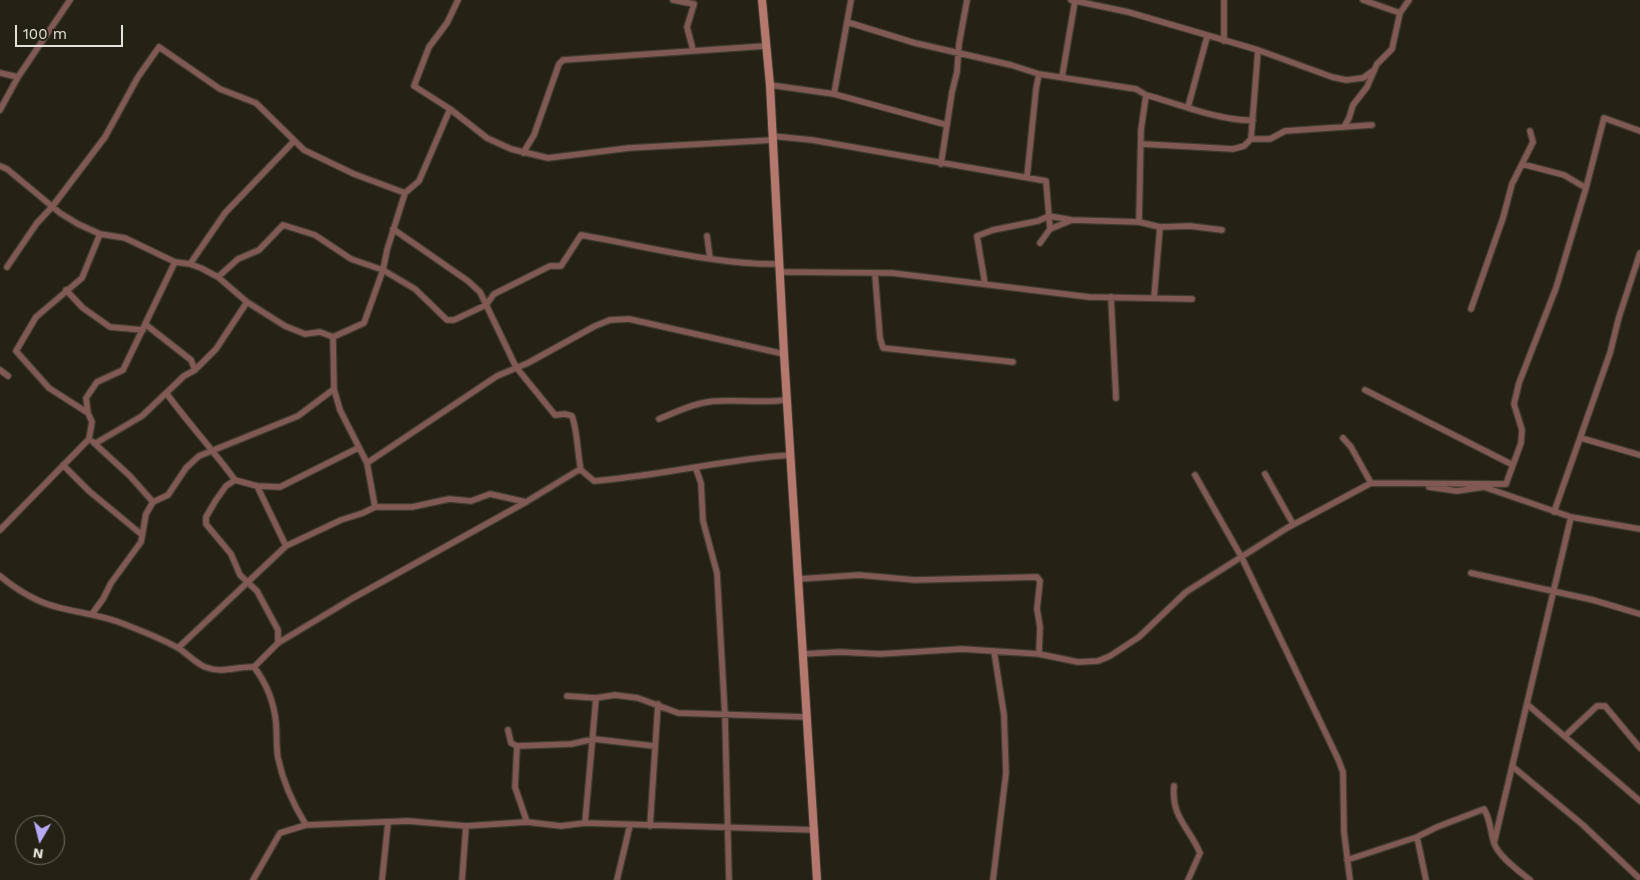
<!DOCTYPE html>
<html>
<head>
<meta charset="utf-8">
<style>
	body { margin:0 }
	#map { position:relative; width:1640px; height:880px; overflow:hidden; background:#252114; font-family:"Work Sans",sans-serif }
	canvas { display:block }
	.north { position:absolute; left:15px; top:815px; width:50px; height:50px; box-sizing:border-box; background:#252114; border:1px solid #716e63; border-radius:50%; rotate:188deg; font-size:14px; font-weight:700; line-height:20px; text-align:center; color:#e3e1d9 }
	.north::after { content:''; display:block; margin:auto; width:18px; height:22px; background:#b7abf8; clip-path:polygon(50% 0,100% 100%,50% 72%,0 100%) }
	.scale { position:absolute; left:15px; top:25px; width:108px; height:22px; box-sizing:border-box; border:2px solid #e3e1d9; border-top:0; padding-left:6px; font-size:15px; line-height:18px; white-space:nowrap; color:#e3e1d9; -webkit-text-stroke:4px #252114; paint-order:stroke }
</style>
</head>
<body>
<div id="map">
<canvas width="1640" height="880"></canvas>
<div class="north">N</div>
<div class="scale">100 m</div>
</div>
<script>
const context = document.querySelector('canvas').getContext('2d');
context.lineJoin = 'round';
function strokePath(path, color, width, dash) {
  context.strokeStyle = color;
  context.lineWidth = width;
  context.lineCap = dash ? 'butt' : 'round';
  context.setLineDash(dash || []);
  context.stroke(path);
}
const minor = new Path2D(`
	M458,0l-11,23 -18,24 -15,39 36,23 37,29 24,11 37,9 81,-10 144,-8
	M673,0l21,4 -7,23 6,23
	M1071,0l57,12 130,38 74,27 14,3 17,-2 11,-8
	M1363,0l37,13
	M847,22l68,21 96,22 28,9 97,15 10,6c30,8 77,27 107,25
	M1224,41v-41
	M0,73l18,4
	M1062,77l13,-76
	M770,85l64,9 113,31
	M834,94l17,-94
	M1188,107l19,-70
	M0,110l18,-33 52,-77
	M1344,127l5,-9 4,-13 14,-18 10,-23 15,-15 8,-36 9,-13
	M772,136l40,4 234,41 4,48
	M1251,139l7,-89
	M1142,144l91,5 11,-3 7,-7h19l15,-8 87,-6
	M523,153l11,-18 25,-71 4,-4 202,-14
	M941,164l11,-72 5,-20 2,-28 8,-44
	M1522,164l42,11 22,13
	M0,166l7,3 53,44 18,11 22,10 25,4 50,24 15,2 11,4 17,9 29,25 38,24 20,8 15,-2 13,5 1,52 6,21 27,53 8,44
	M1027,177l9,-88 3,-15
	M1139,222l2,-92 5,-35
	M393,229l75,52 12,11 36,75 39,48 10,-1 7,2c6,17 5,36 9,54
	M707,236l3,22
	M1040,243l10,-14 22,-9
	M190,264l35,-51 69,-72
	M7,267l30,-44 15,-16 53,-70 33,-60 21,-30 61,42 36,14 48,47 50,24 51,19
	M780,272l112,1 197,24 103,2
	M875,274l5,64 3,10 130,14
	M218,277l20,-18 21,-9 24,-25 32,10 36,24 32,11 32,19 32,31h7l32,-15 8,-11 56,-28h11l20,-31c63,11 135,30 198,29
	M985,284l-8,-48 16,-6 45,-9 11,-5 23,4 67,2 21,5 30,-1 32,4
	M66,290l17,18 27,19 33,3
	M1111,297l5,101
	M1154,298l6,-71
	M1471,309l32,-91 9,-34 21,-42 -3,-11
	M145,324l46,36 4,10
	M333,337l31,-14 19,-53 4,-20 18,-57 14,-12 31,-72
	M0,370l8,6
	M1365,390l146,74
	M167,394c22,30 46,56 68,86
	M88,413l-2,-15 11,-16 26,-12 52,-108
	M659,419c19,-8 40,-18 60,-18 23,-1 45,2 67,-1
	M1343,438l8,9 20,36
	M1581,438l59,17
	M93,442l37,34 23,26
	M96,443l46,-27 42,-40 11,-6 21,-21 31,-47
	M367,463l130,-87 31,-13 67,-37 15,-6 19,-1 155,35
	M63,465l26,26 52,43
	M696,469l5,14 2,38 14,52 8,143 4,164
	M1265,474l28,50
	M1195,475l47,83 96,201 5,13 1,60 6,48
	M1506,484l15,-41 1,-13 -8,-26 5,-21 37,-95 30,-100 18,-70 36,13
	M257,486l29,60
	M1429,487l28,4 27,-4 87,30 69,12
	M1554,512l56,-159 9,-36 21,-64
	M0,530l89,-91 3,-17 -4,-9 -39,-25 -33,-37 20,-34 46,-39 18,-44
	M1471,573l122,27 47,14
	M0,576c16,13 36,26 57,31 22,6 45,8 67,17 18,7 39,15 56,25 8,6 16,14 25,18 18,7 31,-1 49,0 13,17 20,35 22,56 1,12 0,23 2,35 5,24 15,46 28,67
	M799,579l60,-4 56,5 122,-3 3,4 -3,28 3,18 -1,27
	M92,614l11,-15 8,-16 30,-41 5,-28 7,-12 15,-7 18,-27 13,-12 99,-40 36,-27
	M278,643v-13l-21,-39 -17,-16 -9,-21 -25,-30v-7l10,-17 10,-14 9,-6 22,6 23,1 78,-39
	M178,648l108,-102 55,-26 22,-7 12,-6h37l37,-8 22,2 19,-7 36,8
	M802,654l38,-2 40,2 82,-5 77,5 39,8 20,-1 12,-5 29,-19 47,-45 101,-64 84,-45 135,1
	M254,667l24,-24 75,-45 173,-96 51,-31 4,-1 13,11c66,-5 131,-22 197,-26
	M567,696l29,2 19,-3 23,3 40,15 128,4
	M1528,705l112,96
	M508,730l3,13 6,3 54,-2 23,-5 60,7
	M1565,736l32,-30h8l35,42
	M517,746l-2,41 12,35
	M1512,766l71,59 57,54
	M1174,786c-3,31 15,41 26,67l-12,27
	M585,823l11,-125
	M650,826l8,-122
	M1417,837l9,43
	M1494,843l77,-326
	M1347,860l70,-23 20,-10 47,-18c7,12 6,22 10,34 5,14 25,28 36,37
	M253,880l27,-47 26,-8 102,-4 58,5 61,-4 34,4 24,-3 230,7
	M382,880l6,-57
	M462,880l4,-54
	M617,880l13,-55
	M993,880l13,-107 -2,-58 -10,-64`);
const secondary = new Path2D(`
	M762,0l8,85 14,269 33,526`);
strokePath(minor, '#403c30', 8);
strokePath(secondary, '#403c30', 10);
strokePath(minor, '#805954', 5.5);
strokePath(secondary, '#b5786f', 8);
</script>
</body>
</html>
